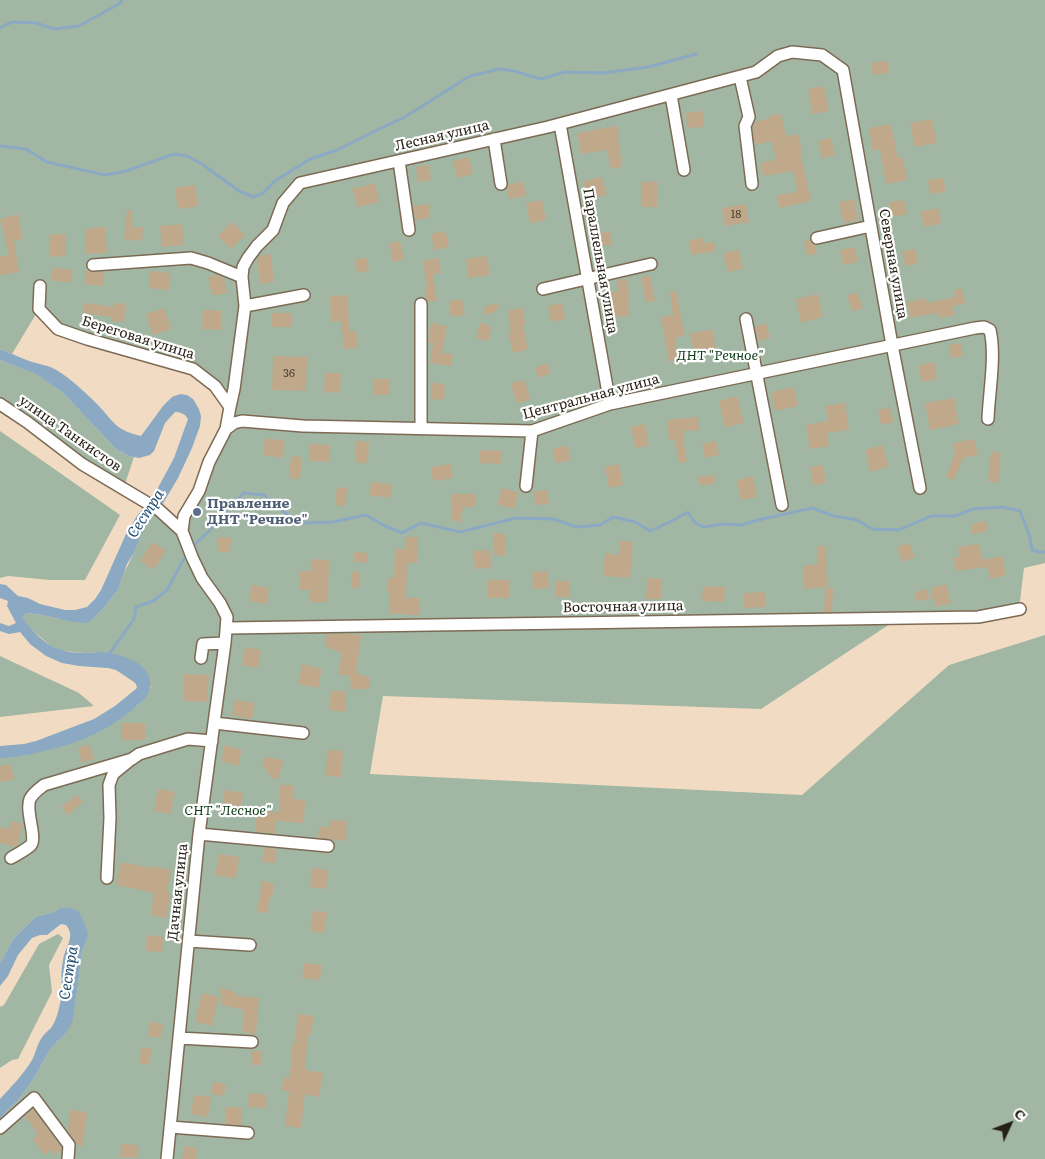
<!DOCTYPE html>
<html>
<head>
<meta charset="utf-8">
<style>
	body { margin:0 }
	#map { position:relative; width:1045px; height:1159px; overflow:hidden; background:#f1dcc3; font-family:Literata,serif }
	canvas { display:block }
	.north { position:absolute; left:985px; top:1099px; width:50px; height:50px; -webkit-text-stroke:4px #fff; paint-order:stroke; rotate:47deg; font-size:14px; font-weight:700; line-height:20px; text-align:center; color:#261f15 }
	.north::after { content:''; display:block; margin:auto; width:18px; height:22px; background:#261f15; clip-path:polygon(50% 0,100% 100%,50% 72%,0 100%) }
</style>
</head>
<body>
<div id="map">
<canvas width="1045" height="1159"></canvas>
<div class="north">С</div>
</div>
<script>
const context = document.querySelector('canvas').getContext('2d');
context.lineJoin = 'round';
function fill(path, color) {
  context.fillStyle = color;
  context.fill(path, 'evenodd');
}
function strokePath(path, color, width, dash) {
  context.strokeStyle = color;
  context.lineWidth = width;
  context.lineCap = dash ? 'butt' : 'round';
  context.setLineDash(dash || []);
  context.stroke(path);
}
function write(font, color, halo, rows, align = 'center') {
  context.font = font + ' Literata,serif';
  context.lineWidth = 4.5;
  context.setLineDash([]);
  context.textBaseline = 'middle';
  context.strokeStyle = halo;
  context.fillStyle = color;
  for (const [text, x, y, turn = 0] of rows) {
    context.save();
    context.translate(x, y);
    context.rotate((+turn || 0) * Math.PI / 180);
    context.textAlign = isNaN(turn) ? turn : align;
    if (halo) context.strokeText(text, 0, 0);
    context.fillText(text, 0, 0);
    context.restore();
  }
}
fill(new Path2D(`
	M0,0h1045v563l-21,5 -4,33 -4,9 -117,8 -138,91 -378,-13 -13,78 432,21 147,-130 96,-30v524h-1045v-40l11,-13 6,-4 17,-24 17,-30 15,-15 8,-26 3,-15 5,-40 4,-10 -26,-34 -6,4 -19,5 -22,22 -13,24v-205c10,0 20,-2 30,-4 37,-7 72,-20 101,-44 3,-2 7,-4 9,-7 4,-5 7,-11 11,-16l-51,-35 -15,1 -11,-1 -15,-2 -8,-4 -20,-17 -7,-10 -1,-3 4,-3 15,2 18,4h33l10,-10 15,-19 5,-15 11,-22 7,-19 5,-11 10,-10 27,21 47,-124 -37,-41 -135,-40 -19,-20 -27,45 -12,-5z
	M0,360l37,14 25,18 54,57 13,7 5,1 -9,27 -39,-24 -86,-63z
	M0,431l120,84 -35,65h-35l-42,-4 -8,2z
	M0,656l79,37 15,13 -94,11z
	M58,934l5,4 -14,27 3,27 -34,67 -6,1 -12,8v-61l4,-2 35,-61z`), '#a1b7a3');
fill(new Path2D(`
	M0,349c10,4 19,8 29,12 9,3 20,4 29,10 13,8 27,21 38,32 18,18 18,27 45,33l22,-30 9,-9 8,-3 7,1 6,4 6,10 2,7 -1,10 -8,22 -14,30 -13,22 -6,10 -13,13 -12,30 -7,11 -9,26 -15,19 -10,10 -7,4 -12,-1 -32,-7 -15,-2 -4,3c4,11 24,30 36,33 8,3 18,4 26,4 5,0 10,-1 15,-1 16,1 44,8 49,25 5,18 -7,24 -18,34 -37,30 -78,40 -123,47h-8v-12l24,-2 12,-3 58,-22 21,-13 22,-18 -1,-4 -2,-2 -18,-12 -8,-2 -29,-2 -17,-3 -16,-7 -16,-12 -10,-12 -11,2 -9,-3v-8l9,3 7,-3 -9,-17 1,-5 -8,-3v-14l6,1 12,11 10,2 12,6 25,6h10l12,-3 8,-8 6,-9 25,-56 11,-18 16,-19 21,-39 14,-39c-3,-5 -7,-7 -13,-7l-10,11 -11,28 -4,4 -11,3 -10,-2 -13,-7 -54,-57 -26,-18 -36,-14z
	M60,908h10l8,3 4,7 6,15 -2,9 -4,10 -5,40 -5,31 -6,10 -15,15 -17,30 -17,24 -6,4 -11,13v-20c11,-12 23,-24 32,-39 4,-7 5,-17 11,-24 2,-3 5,-5 8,-8 6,-8 8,-20 10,-29 2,-13 -1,-26 2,-39 2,-13 13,-23 3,-35l-5,-1 -14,11h-7l-8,3 -14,17 -10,21 -8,10v-23l13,-24 22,-22 19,-5z`), '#8ca9c3');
strokePath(new Path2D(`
	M0,28l12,-6 24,1 18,6 25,-3 40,-22 3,-4
	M0,146l26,3 21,13 58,13 21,-4 48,-17 13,2 15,8 37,27 14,6 9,-3 13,-13 35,-22 27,-9 40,-20 26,-12 67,-42 30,-7 14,2 27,8 24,-7 38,1 46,-6 47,-13
	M191,548l17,-16 21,-25 15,-14 20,2 18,16 20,12 31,-1 33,-7 19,11 17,7 19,-10 39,9 56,-14 37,1 24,8 23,-2 13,-8 22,5 15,9 20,-9 18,-10 7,11 9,4 19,-3 19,1 12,-4 58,-13 22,8 23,4 15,9 27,1 32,-14h24l18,-7 29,-2 18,4 10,26 2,13 7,2h6
	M107,657l27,-38 2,-12 17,-6 14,-11 20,-37`), '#8ca9c3', 3);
fill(new Path2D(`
	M888,61l1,12 -16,2 -2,-12z
	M824,86l5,25 -17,3 -4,-25z
	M703,111l1,16 -17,1 -1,-15z
	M781,114l5,22 12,-2 4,17h-2l11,50 -32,7 -2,-13 21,-3 -5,-21 -30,5 -2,-14 15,-2 -4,-19 -17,4 -2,-18 2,-5 15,-4v-2z
	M932,119l5,24 -22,4 -5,-24z
	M891,124l7,34h5l4,22 -21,4 -6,-35 -7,2 -4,-23z
	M617,126l2,12h-1l4,29 -11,2 -4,-19 -26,4 -4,-21z
	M831,138l4,17 -13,3 -4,-17z
	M469,157l4,17 -16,4 -4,-17z
	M429,165l2,15 -13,2 -2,-15z
	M602,177l5,18 -19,4 -5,-18z
	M944,178l1,14 -15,2 -2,-14z
	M523,182l3,14 -17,3 -2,-11 1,-4z
	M641,182h16v25h-16z
	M375,183l4,19 -22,5 -5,-18z
	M195,185l3,21 -20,3 -3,-21z
	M854,199l4,21 -14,3 -5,-21z
	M542,200l4,20 -16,3 -4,-20z
	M904,200l3,14 -15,3 -3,-15z
	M429,204l1,14 -15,2 -2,-14z
	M746,204l3,18 -24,4 -3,-18z
	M938,208l4,15 -18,4 -4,-15z
	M127,210h4l2,18 10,-1 -1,14 -18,-2z
	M18,214l5,25 -9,2 5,31 -19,3v-19l9,-1 -9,-36z
	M232,222l13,13 -14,14 -13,-13z
	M182,224l2,21 -22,2 -2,-21z
	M105,227l2,26 -21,1 -1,-25z
	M445,231l4,16 -15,3 -3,-16z
	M610,231l2,14 -14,1 -1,-13z
	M65,234l1,22 -16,1 -1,-22z
	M703,238l1,5 10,-1 2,9 -25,4 -2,-15z
	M810,240l2,3 3,2 2,9 -10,1 -3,-14z
	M400,241l4,18 -11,3 -4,-19z
	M855,247l3,15 -15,3 -3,-15z
	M916,249l2,14 -13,3 -3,-15z
	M739,250l4,19 -15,3 -5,-19z
	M271,254l3,28 -14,2 -3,-25 2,-3z
	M487,256l3,19 -22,3 -2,-19z
	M367,258l2,13 -12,2 -2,-14z
	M439,258l2,15 -8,1 4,27 -9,1 -2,-3 -1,-12h2l-4,-27z
	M52,268l19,1v13l-19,-1z
	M86,270l7,2h10v14l-18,-2z
	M150,271l20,2 -1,17 -20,-2z
	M218,275l6,3 3,15 -8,2 -7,-1 -4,-17z
	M650,275l5,26 -9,1 -5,-25z
	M628,279l1,37 -20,1 -1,-25h10l-1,-12z
	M962,288l3,16 -12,2 2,9 -16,4 -1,-6 -28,5 -3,-16 19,-4 1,5 28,-6 -1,-7z
	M676,291l9,44 -10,3 3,22 -9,2 -8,-45 12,-2 -3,-23z
	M857,292l6,16 -11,3 -5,-15z
	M818,294l5,23 -22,6 -5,-24z
	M348,295l1,36 7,-1 2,18 -14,1 -3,-28 -10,1 -1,-26z
	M462,299l3,16 -14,2 -2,-16z
	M84,303l29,4v-4l13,1 -2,18 -13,-1 1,-4 -29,-4z
	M499,303l-3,9 -14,3 3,-9z
	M562,303l3,16 -14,3 -3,-16z
	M164,308l7,21 -18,6 -7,-21z
	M523,308l2,16 -2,1 5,24 -15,4 -5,-23 3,1 -3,-21z
	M203,310l19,1v19l-20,-1z
	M271,313h20v14h-20z
	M431,323l16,3 -5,27 11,1 -2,12 -21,-3 3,-20 -5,-1z
	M480,323l12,3 -4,15 -12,-3z
	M766,323l4,15 -12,3 -3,-15z
	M712,329l4,21 -21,5 -5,-21z
	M961,343l2,13 -12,2 -2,-13z
	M273,356l34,1 -1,34 -34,-1z
	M934,362l3,17 -15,3 -4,-16z
	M547,363l4,10 -12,5 -4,-10z
	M325,373h16l-1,20 -16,-1z
	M373,379h17v16h-17z
	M525,380l5,20 -14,3 -5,-20z
	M432,383l13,1 -1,16 -13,-1z
	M794,387l4,19 -23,5 -4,-19z
	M737,396l7,27 -19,4 -6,-26z
	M954,398l5,26 -29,6 -5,-27z
	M845,403l4,27 -22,3 2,13 -19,3 -4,-24 22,-4 -3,-15z
	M890,407l4,15 -13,3 -3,-15z
	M698,417l1,13 -16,1 1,8h-1l4,23 -8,1 -4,-23h-6l-2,-20z
	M645,424l4,22 -14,2 -4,-21z
	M265,438l20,3 -3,17 -19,-3z
	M974,439l4,16 -15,3 -9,22 -8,-3 9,-23 -2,-11z
	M356,441l13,1 -1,21 -13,-1z
	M716,441l3,14 -14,3 -3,-14z
	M310,444l20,1 -1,17 -20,-1z
	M883,445l5,22 -17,5 -6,-22z
	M568,446l2,15 -15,2 -2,-15z
	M480,450l22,1 -1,13 -21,-1z
	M991,452l10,1 -3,30 -10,-2z
	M291,456l11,1 -2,22 -11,-1z
	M451,464l2,14 -20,3 -2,-14z
	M619,464l4,21 -14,3 -4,-21z
	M823,465l3,18 -13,2 -3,-18z
	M715,475l1,8 -16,3 -3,-9z
	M753,476l4,21 -16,3 -4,-20z
	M371,482l21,3 -2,13 -21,-3z
	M337,487l10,1 -2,18 -10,-1z
	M502,488l17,5 -5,16 -17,-5z
	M547,490l2,14 -14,1 -1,-14z
	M452,494h24v13h-13l-2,15 -10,-2z
	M986,521l2,10 -16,3 -1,-10z
	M494,533l12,1 -1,22 -11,-1z
	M218,537l13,1 -1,15 -13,-2z
	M405,537h13l-1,26h-10l-1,35h13v17h-12v-1h-17v-22h-3v-14h7l1,-29h10z
	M620,541l13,1 -3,36 -27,-2 2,-23 14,2z
	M153,542l13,9 -13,19 -13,-10z
	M909,543l6,14 -13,5 -5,-15z
	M979,544l4,16 19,-4 4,19 -16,4 -3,-12 -32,4 -1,-14h5l-1,-10z
	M818,546h8l1,41 -23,2 -1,-24h14z
	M490,550l1,18 -16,1 -2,-18z
	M354,552l14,1v9h-14z
	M311,559l18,1 -1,42h-18v-12h-11v-19h12z
	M360,571v16l-9,1v-16z
	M547,571l2,17 -16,1 -1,-17z
	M647,578l15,1v20h-16z
	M488,580h21v18h-21z
	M556,581h14v16h-14z
	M946,584l5,19 -15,4 -2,-8h-2l-1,-11z
	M252,585l17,3 -2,16 -18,-3z
	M703,586l22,1 -1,15 -22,-1z
	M825,588h8l-1,24h-8z
	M926,589l4,10 -14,2 -1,-9z
	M766,592v15l-22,1v-15z
	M327,634h23l11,1 -5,38 14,5v11h-19l-1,-13 -12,-2 4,-21 -17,-7z
	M245,647l16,3 -3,18 -16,-3z
	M302,664l20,5 -4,19 -20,-4z
	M184,674l25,1 -2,27 -24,-1z
	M331,690l15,2 -1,20 -16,-2z
	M235,700l20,3 -3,16 -20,-4z
	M121,723h24v17h-24z
	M89,744l5,15 -12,4 -4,-15z
	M225,745l17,5 -4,16 -17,-5z
	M327,750l16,1 -2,26 -15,-1z
	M264,757l19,3 -4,19 -8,-1 -9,-14z
	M11,764l3,16 -14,2v-16z
	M280,785h14v14l11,1 -1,23 -28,-2 -1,13 -20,-3 2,-21 23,2z
	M158,789l17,3 -4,22 -17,-3z
	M225,790l18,3 -3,18 -18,-3z
	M77,795l6,7 -15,13 -7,-8z
	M331,820l16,1 -1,20 -28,-3 1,-11h10z
	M11,821l12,3 -5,21 -3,2 -15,-4v-16l9,2z
	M264,848l13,1 -2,14 -13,-1z
	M219,854l20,3 -3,21 -21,-3z
	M121,862l29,6 1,-2 20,4 -4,23h3l-3,25 -16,-3 3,-22 -38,-8z
	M312,868l16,2 -2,19 -16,-2z
	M262,881l12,2 -2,14h-3l-1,16 -11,-1z
	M313,911l14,1 -3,21 -14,-2z
	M147,935l16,2 -1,15 -16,-1z
	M304,963l18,2 -2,15 -18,-2z
	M220,988l16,4v4l23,2 -3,36 -14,-2 2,-22 -22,-5z
	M202,993l17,4 -7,29 -17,-4z
	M298,1014l16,2 -3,19h-3l-3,35 18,3 -4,24 -14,-3 -4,34 -16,-2 4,-34 -8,-2 3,-13 5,1 2,-14 1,-18h2z
	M150,1022l13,2 -2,14 -13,-2z
	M141,1047l11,2 -3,16 -10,-2z
	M251,1051h11v14h-11z
	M213,1082l13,2 -2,12 -13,-2z
	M249,1093l18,2 -1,13 -18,-1z
	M194,1095l17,2 -3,20 -17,-3z
	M226,1107h16v18l-16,-1z
	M33,1109l28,38v3l-6,5 -4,-5 -6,5 -13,-16 6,-5 -13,-18z
	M70,1110l17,2 -4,35 -7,-3 -1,-3 -7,-10z
	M121,1144l17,1v13l-18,-1z
	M184,1146l13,2 -1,11h-14z`), '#c0a88a');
const minor = new Path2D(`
	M740,77l9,40 -4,9 7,58
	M671,95l13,75
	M560,124l50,280
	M494,139l7,45
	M399,161l10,69
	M817,238l54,-12
	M93,265l98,-7 17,5 34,14
	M40,286l-1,23 19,20 29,10 106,30 22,17 15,21 -4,22 -17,33 -10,29 -15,25 -2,15
	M543,289l108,-25
	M421,304v124
	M245,306l59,-11
	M746,319l36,186
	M0,404l27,18 55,42 77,46 23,21 10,26 10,21 18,25 7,14 -2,26 -11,80 -15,111 -32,325
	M230,407l4,-18 11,-83 -3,-29 1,-10 5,-9 9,-12 16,-16 10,-27 17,-20 248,-56 208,-55 22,-16 14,-4 30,3 21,15 49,275 28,143
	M226,429l8,-6 8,-2 61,5 229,5 78,-27 365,-76 9,-1 6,3c6,26 -1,62 -2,89
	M526,486l6,-55
	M227,628l751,-11 42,-8
	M201,658l2,-14 22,-1
	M214,723l89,10
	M199,834l129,12
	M11,858c6,-4 15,-8 20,-13 6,-8 -6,-34 -1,-46 3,-6 9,-10 14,-14l88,-26 7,-5 49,-15 24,2
	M107,878l3,-60 -1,-33 4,-11 16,-13
	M189,941l61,4
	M179,1038l73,4
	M170,1127l78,6
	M0,1128l34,-30 35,47 -1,14`);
strokePath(minor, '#7d6a54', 14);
strokePath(minor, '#fff', 11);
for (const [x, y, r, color] of [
	[197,512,5,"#5c6f8a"]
]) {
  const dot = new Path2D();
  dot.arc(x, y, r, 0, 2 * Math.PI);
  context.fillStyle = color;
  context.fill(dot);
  strokePath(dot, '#fff', 2);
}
write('11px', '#4c4132', null, [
	["18",736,215],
	["36",289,374]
]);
write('14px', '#261f15', '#fff', [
	["Лесная улица",442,136,-13],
	["Параллельная улица",600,261,80],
	["Северная улица",893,264,80],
	["Береговая улица",138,338,17],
	["Центральная улица",591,397,-15],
	["улица Танкистов",70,434,35],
	["Восточная улица",623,607,-1],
	["Дачная улица",178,892,-84]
]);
write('italic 14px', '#103e1a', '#fff', [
	["ДНТ \"Речное\"",720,356],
	["СНТ \"Лесное\"",228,811]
]);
write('bold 14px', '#4e5e75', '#fff', [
	["Правление",207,504],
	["ДНТ \"Речное\"",207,520]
], 'left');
write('italic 15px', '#1e4d71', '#fff', [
	["Сестра",146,514,-57],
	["Сестра",69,973,-81]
]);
</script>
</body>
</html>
